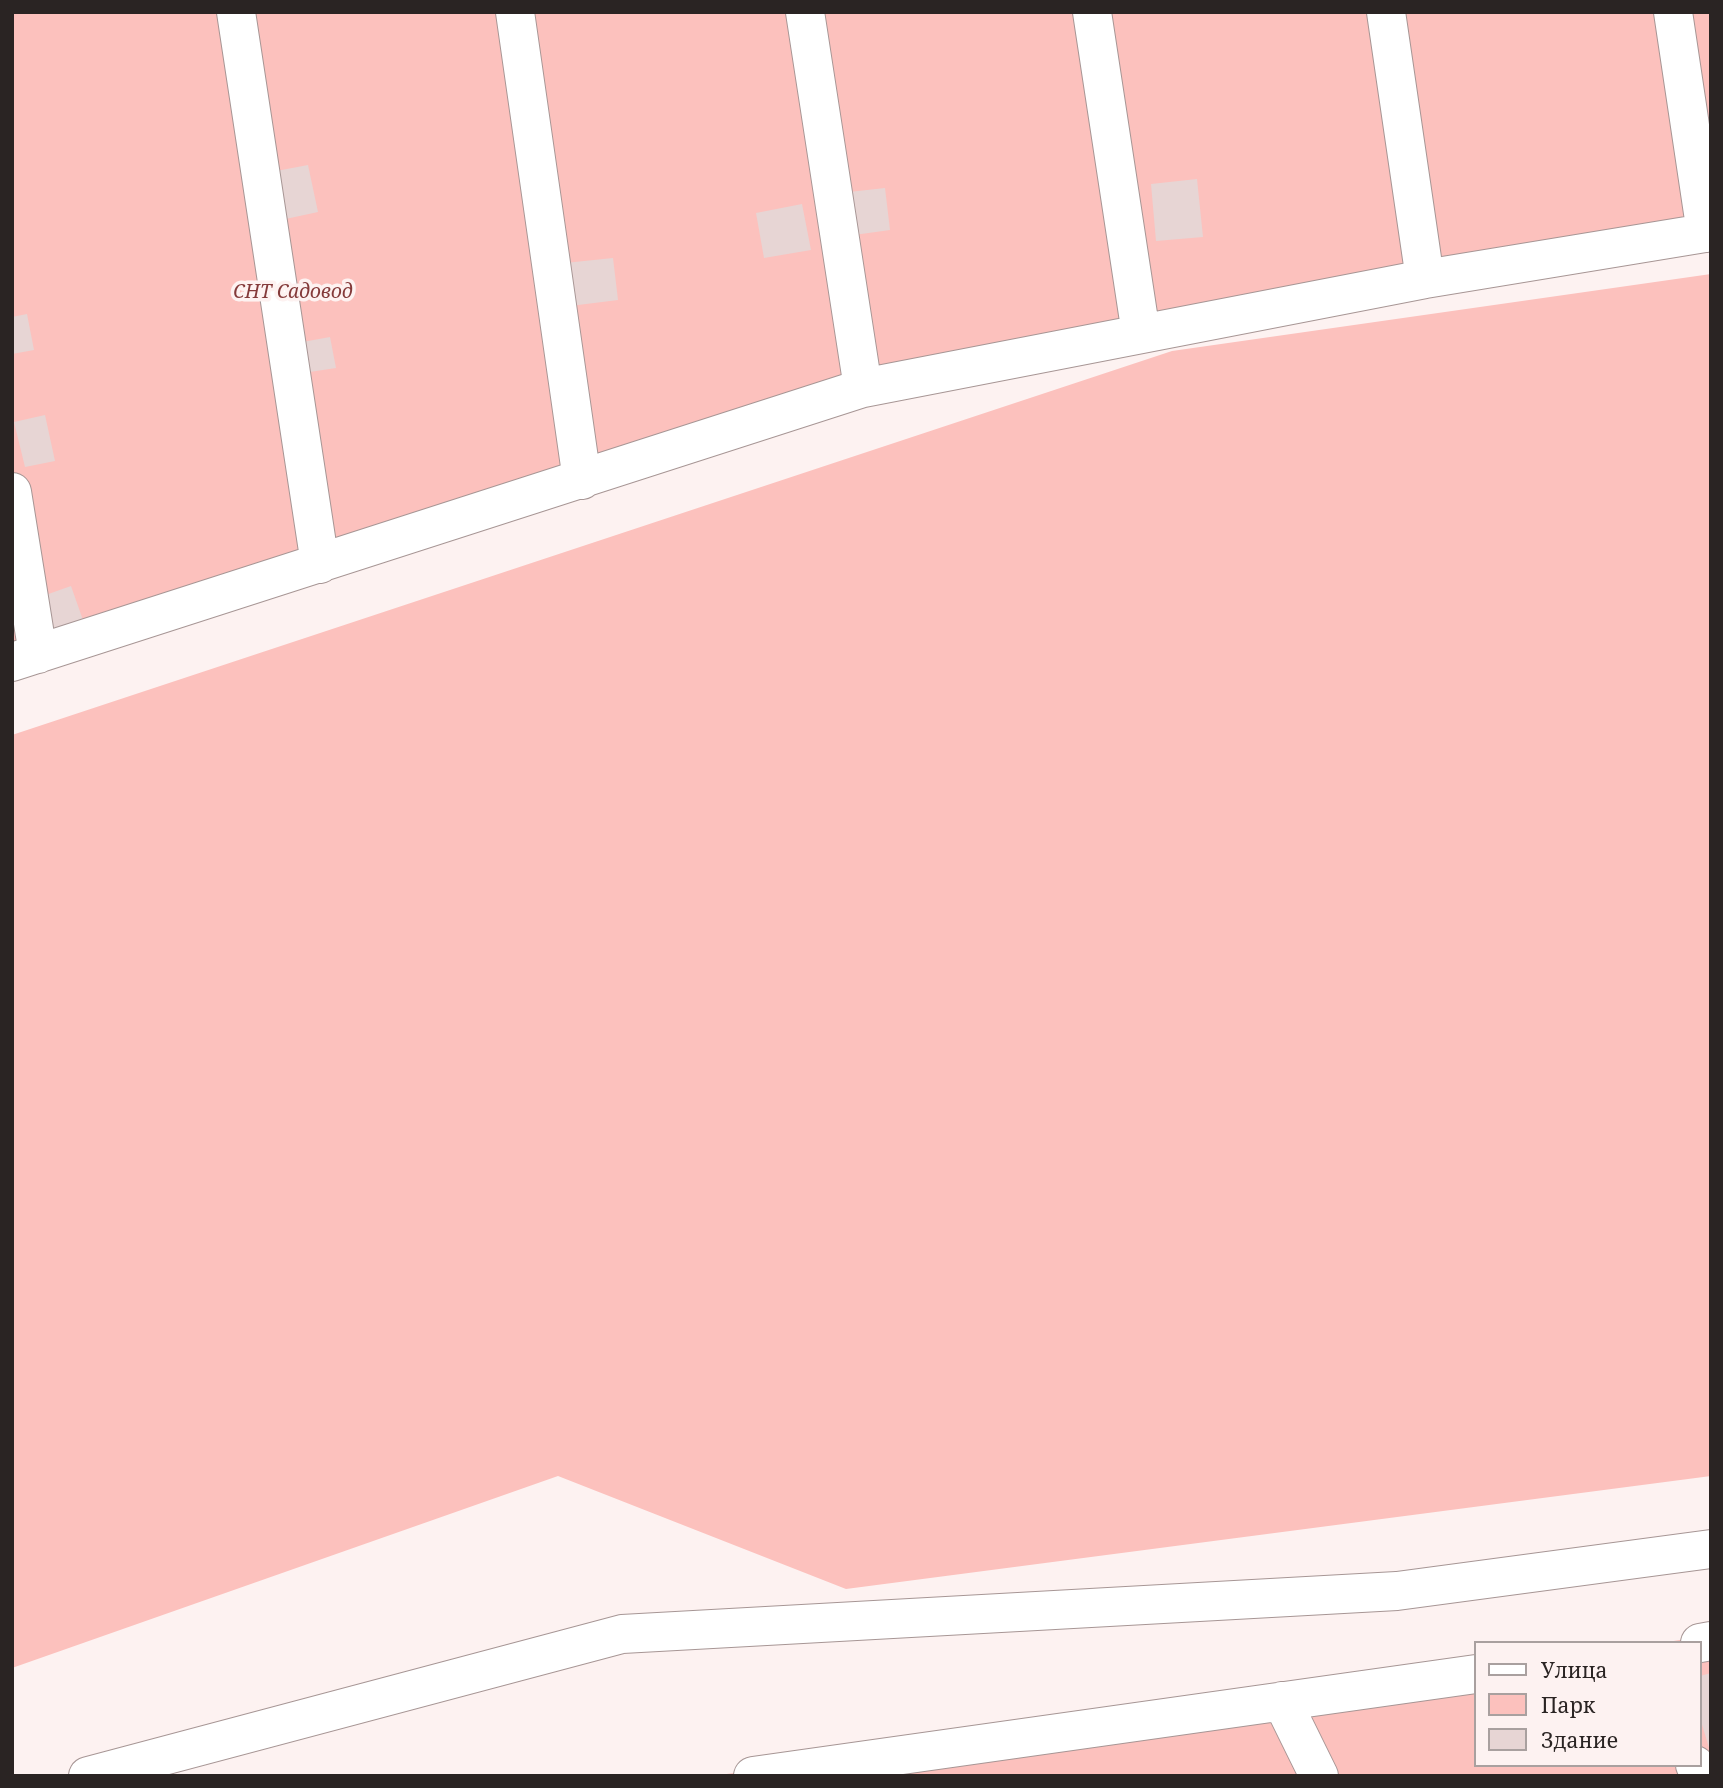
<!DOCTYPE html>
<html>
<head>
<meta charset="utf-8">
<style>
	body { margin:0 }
	#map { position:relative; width:1723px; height:1788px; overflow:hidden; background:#fdf2f1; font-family:"Noto Serif",serif }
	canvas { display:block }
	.frame { position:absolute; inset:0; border:14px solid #2a2423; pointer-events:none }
	.legend { position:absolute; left:1474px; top:1641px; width:228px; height:126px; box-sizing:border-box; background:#fdf2f1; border:2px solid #a9a09f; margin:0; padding:9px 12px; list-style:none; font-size:21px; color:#2a2423 }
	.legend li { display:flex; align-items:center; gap:14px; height:35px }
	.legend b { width:35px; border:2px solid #a9a09f }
</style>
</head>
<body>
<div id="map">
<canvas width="1723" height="1788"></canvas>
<div class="frame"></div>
<ul class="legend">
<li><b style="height:9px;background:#fff"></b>Улица</li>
<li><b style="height:19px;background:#fcc1bd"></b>Парк</li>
<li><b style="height:19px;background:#e7d5d4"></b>Здание</li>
</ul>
</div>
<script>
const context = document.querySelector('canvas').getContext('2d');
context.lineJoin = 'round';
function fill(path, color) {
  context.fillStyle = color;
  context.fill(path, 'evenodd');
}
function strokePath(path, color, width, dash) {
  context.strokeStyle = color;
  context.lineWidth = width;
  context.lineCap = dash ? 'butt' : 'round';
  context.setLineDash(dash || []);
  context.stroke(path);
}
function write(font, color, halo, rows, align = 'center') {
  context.font = font + ' "Noto Serif",serif';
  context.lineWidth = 7;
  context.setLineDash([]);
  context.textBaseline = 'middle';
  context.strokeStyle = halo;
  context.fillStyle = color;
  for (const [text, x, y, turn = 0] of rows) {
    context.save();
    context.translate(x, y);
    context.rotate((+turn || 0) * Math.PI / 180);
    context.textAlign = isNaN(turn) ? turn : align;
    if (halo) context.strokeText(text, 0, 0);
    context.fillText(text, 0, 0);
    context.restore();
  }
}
fill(new Path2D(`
	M12,12h1699v236l-241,34 -607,121 -851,278z
	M1711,274v1202l-865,113 -288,-113 -546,192v-933l1160,-384z
	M1711,1635v141h-1000l422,-54 343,-51v94h224v-122h-39z`), '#fcc1bd');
fill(new Path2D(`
	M308,165l10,47 -37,8 -10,-48z
	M1197,179l6,58 -47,4 -5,-57z
	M885,188l5,42 -36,5 -5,-43z
	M802,204l9,46 -47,8 -8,-45z
	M613,258l5,42 -48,6 -5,-43z
	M27,314l7,36 -22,4v-37z
	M330,337l6,31 -33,5 -6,-30z
	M45,415l10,46 -30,6 -11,-45z
	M71,586l13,37 -31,11 -13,-37z
	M1711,1673v78h-1l-10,-33v-42z`), '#e7d5d4');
const minor = new Path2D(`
	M236,12l84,552
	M515,12l67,468
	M805,12l58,376
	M1092,12l49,322
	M1386,12l39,267
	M1673,12l33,221
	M12,492l26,162
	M12,662l851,-274 562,-109 286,-47
	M1700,1643l11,-2
	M1282,1701l37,75
	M1695,1765l5,11
	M88,1776l534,-142 775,-43 314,-42
	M753,1776l723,-102`);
strokePath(minor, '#a79695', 40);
strokePath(minor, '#fff', 38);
write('italic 19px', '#843a3a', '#fdf2f1', [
	["СНТ Садовод",293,293]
]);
</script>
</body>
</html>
